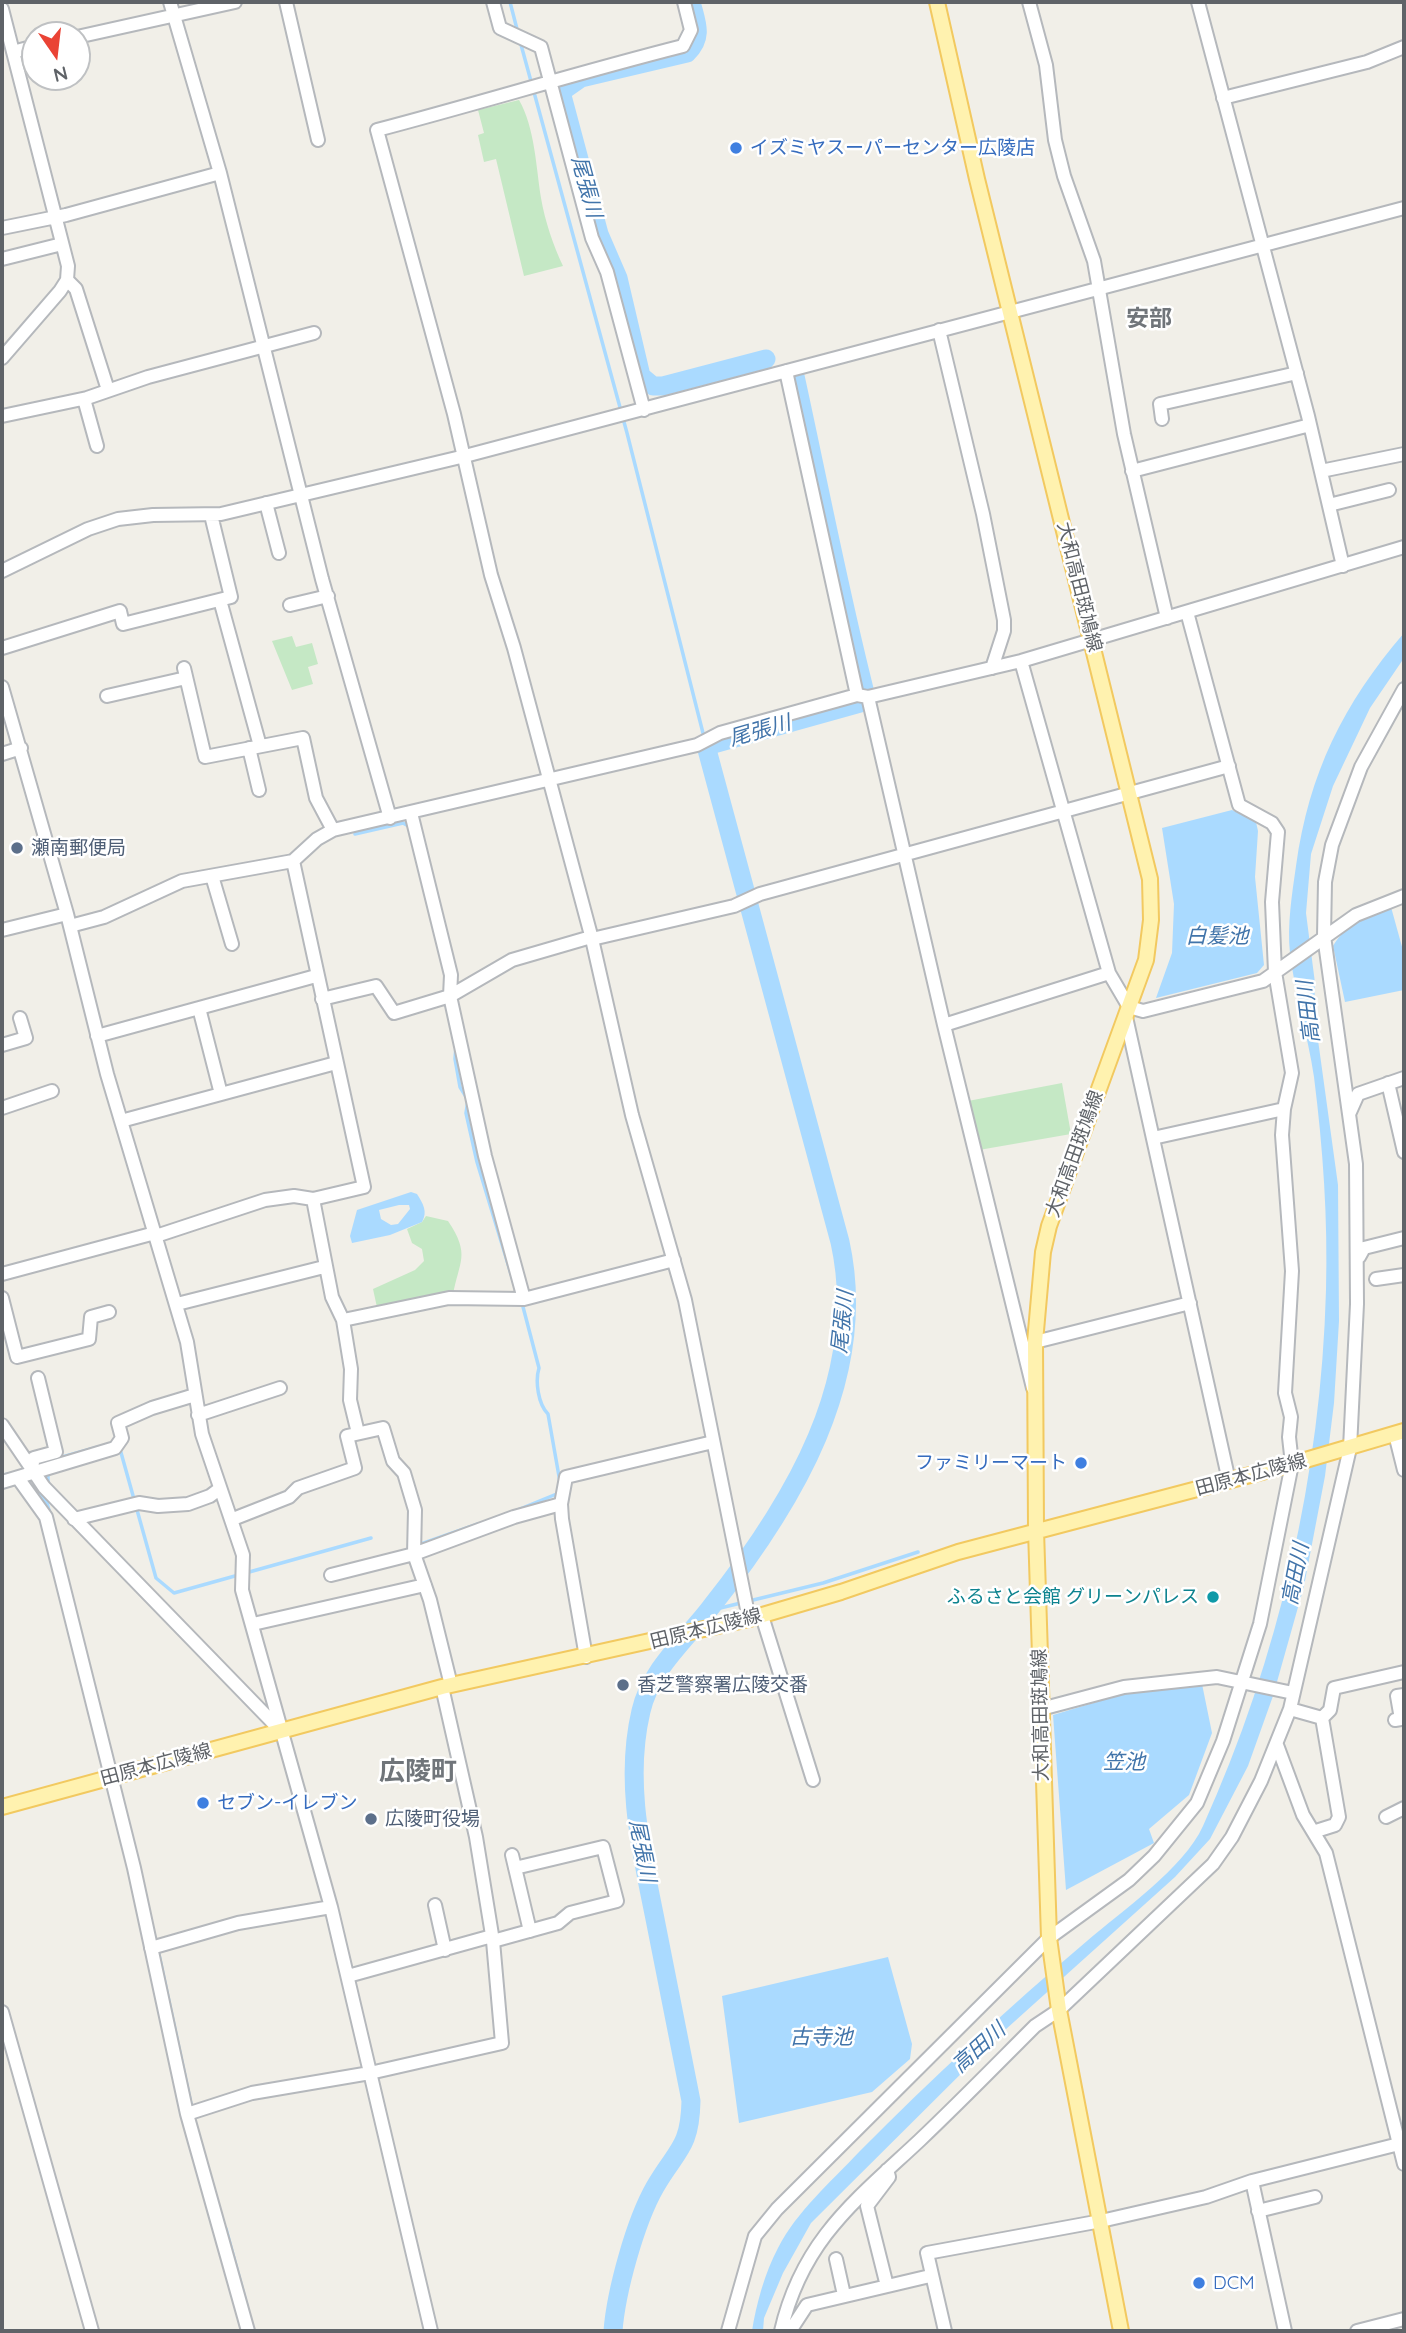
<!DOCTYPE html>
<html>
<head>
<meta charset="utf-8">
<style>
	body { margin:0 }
	#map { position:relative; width:1406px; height:2333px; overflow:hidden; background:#f1efe8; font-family:Quicksand,sans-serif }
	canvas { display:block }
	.frame { position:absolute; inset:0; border:4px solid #5f6368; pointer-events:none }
	.north { position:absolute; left:21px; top:21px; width:70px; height:70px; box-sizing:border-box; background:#fff; border:2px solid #bfc1c3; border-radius:50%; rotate:166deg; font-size:19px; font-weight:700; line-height:28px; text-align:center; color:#5f6368 }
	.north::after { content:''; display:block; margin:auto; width:24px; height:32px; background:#ea4335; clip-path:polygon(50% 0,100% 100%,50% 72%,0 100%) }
</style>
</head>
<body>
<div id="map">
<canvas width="1406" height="2333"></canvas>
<div class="frame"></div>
<div class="north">N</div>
</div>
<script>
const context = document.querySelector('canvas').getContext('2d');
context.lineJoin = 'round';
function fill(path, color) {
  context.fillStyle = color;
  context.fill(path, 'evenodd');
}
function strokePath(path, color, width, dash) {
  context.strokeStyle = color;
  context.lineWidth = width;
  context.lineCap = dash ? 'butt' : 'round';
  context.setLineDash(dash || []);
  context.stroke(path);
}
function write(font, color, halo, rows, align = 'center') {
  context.font = font + ' Quicksand,"Noto Sans JP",sans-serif';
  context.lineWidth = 5;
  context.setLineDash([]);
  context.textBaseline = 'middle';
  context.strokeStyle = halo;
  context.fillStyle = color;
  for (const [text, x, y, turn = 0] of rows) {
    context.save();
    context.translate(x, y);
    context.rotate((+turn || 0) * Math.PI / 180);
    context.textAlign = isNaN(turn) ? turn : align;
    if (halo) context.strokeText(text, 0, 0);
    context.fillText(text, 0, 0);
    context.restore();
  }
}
fill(new Path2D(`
	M519,100c16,28 17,67 22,98 4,23 12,47 22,68l-39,10 -28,-117 -12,3 -6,-27 6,-2 -6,-23z
	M292,636l4,11 16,-4 6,21 -10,3 5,17 -21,6 -20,-49z
	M1062,1083l9,51 -92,16 -11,-49z
	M426,1216l22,5c23,34 11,40 5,74l-75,17 -5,-23 42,-19 9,-9 -2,-12 -10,-6 -5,-14 15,-7z`), '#c5e8c5');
fill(new Path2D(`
	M1404,633v25l-34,50 -37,78 -22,68 -5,59 9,70 -1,28 24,174 1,136 -5,82 -9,73 -21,110 -31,110 -25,70 -38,73 -35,38 -170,153 -194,193 -28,50 -19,45 -1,13h-11c4,-26 13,-59 26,-83 19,-37 53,-66 81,-96 73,-74 149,-144 228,-211 35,-30 97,-73 116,-115 76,-168 118,-352 123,-536 2,-71 -3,-142 -12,-213 -6,-41 -19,-82 -24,-124 -3,-28 2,-59 6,-87 13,-93 47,-162 108,-233z
	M1232,810l24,12 2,9 -3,46 9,88 -7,8 -101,25 16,-45 2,-49 -12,-76z
	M1391,907l13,47v36l-59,12 -12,-56c12,-21 36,-33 58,-39z
	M411,1192l6,2c6,10 11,17 5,28l-32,13 -38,8 -2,-7 7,-26zM399,1205h10l1,4 -12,15 -7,1 -10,-6 -2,-9z
	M1202,1684l10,49 -23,62 -40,34 5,14 -88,47 -13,-175 70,-21z
	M888,1957l24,87 -2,15 -38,33 -133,31 -17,-127z`), '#aadaff');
strokePath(new Path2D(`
	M510,2l8,31
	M520,41l107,392 77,304
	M355,834l48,-11 7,4
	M456,1046l-1,13 5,28 8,13 -2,13 11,49 41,135
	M522,1303l17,65c-4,13 -1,36 9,46l12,68
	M120,1449l36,129 18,15 197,-55
	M48,1465v-4l50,-14
	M48,1472v9
	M2,1475l17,-2
	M31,1486l16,17 3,11
	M515,1511l44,-18
	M421,1544l57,-20
	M708,1611l115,-28 95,-31
	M158,1950l33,154
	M226,2229l21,77`), '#aadaff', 3.5);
strokePath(new Path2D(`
	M691,2c5,20 13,35 -4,51l-106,25 -20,14 38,142 19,44 23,98 12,10h10l103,-27
	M613,2331c3,-39 22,-109 42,-144 21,-37 35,-38 36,-86 -12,-59 -23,-118 -35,-177 -14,-71 -32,-141 -15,-213 10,-43 45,-71 70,-104 81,-102 159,-229 129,-365l-134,-496 154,-43 4,-14c-26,-103 -46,-208 -69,-313`), '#aadaff', 19);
const minor = new Path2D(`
	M170,2l50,171 102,406 68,239
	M286,2l32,138
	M493,2l7,26 41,19 51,191 15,34 37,138
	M684,2l7,28 -8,16c-103,26 -203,57 -306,84l77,284 37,161 23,73 78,291 40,176 53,185 64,319
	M1029,2l17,63 9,75 9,36 30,85 30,173 43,184
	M1198,2l110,414 35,150
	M2,9l66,257 -1,14 -7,11 -58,67
	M77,37l158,-35
	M13,52l22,-6
	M1223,98l144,-36 37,-15
	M2,228l64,-13 154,-42
	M2,259l60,-15
	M67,280l9,9 32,101
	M939,330l44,184 21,106v11l-12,37
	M786,371l71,324
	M84,399l13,47
	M2,416l85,-18 61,-21 166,-44
	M1162,419l-2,-15 137,-31
	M1132,471l178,-46
	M1321,471l83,-17
	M266,503l13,50
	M1329,505l60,-15
	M2,571l86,-42 30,-10 35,-4 68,-1 244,-58 939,-248
	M220,600l40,146
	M290,605l38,-9
	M2,648l118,-37 3,13 108,-27 -20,-82
	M1021,661l88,312 20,34 14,4 120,-30 93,-66 48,-19
	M184,668l21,89 98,-19 13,60 17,32
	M2,687l65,227 40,160 80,268 15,92 41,121 -1,35 89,317 100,424
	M107,696l79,-18
	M868,697l76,328 89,363
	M249,748l10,42
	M2,754l19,-6
	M411,813l40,162 -1,21 35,160 39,143
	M212,876l20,68
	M70,926l34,-9 78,-36 111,-20 24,-22 16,-9 364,-85 23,-12 137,-38 11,2 153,-36 383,-114
	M2,930l65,-16
	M592,939l142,-33 26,-12 469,-128
	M322,999l54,-13 18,27 56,-17 62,-36 79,-23
	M199,1008l22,86
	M1126,1017l103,464
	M944,1025l165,-52
	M97,1036l219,-60
	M2,1045l24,-7 -6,-20
	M1388,1083l16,69
	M2,1108l50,-17
	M1350,1112l8,-18 46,-16
	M121,1121l215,-58
	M1153,1138l131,-29
	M313,1199l19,98 11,23 8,49 -1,31 8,33
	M156,1236l109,-36 29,-4 19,3 51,-12 -71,-326
	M1359,1257l5,-9 40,-10
	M2,1274l153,-41
	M1376,1279l28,-4
	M2,1298l15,59 72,-18 2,-22 18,-5
	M177,1304l147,-37
	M348,1319l101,-21 75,1 150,-39
	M1035,1342l155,-39
	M198,1415l82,-27
	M2,1425l42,62 237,244
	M1395,1434l9,36
	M31,1471l3,-13 22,-6 -18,-74
	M18,1478l28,39 88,351 53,246 61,217
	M2,1482l113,-34 7,-10 -4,-15 34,-15 43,-13
	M74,1519l65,-16 19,3 30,-2 22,-8 8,-6
	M233,1519l56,-22 9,-9 57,-20 -8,-32 36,-8 10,33 11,12 11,37 -1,44 16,46 21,85
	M331,1575l83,-21 100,-37 47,-13
	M762,1616l51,164
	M253,1624l172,-39
	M586,1657l-24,-138 -1,-15 5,-27 147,-35
	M1041,1709l83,-22 93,-10 76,16
	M1290,1709l32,9
	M1322,1718l8,-8 4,-22 70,-16
	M1395,1720l6,-1 -4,-23 7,-1
	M1277,1745l26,70 23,38 78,311
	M1386,1817l18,-9
	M1316,1831l19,-6 4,-8 -17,-99
	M512,1855l18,76
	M435,1905l10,45
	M493,1941l65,-18 12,-10 47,-12 -14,-54 -88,21
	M151,1948l87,-25 93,-16
	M348,1976l144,-40
	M2,2012l90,319
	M187,2114l65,-21 118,-20 132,-30 -9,-102 -17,-104 -34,-150
	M887,2170l2,7 -22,29 20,80
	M1252,2181l33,150
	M1258,2211l57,-14
	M836,2259l8,36
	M728,2331l27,-95 22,-27 272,-271 80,-58 25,-24 43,-53 26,-62 37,-117 32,-160 -3,-27 2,-20 -6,-24 7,-122 -10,-136 2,-26 8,-36 -17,-101 -3,-70 6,-70 -6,-9 -33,-18 -52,-193
	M781,2331c21,-91 75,-131 139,-191 39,-37 77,-76 115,-114l24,-16 154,-146 19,-27 29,-56 29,-72 60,-261 7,-144 -1,-140 -32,-228 1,-54 7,-37 29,-78 43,-78
	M790,2331l17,-26 123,-29
	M945,2331l-18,-78 174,-32 105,-24 46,-16 147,-37
	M1357,2331l47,-12`);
const major = new Path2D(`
	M937,2l40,177 173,700 1,41 -5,40 -97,266 -6,26 -8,90 1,188 13,408 10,72 62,321
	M2,1807l440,-120 307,-68 92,-27 117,-40 334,-88 112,-33`);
strokePath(minor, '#b5b8bc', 16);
strokePath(major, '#f2c960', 18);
strokePath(minor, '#fff', 12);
strokePath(major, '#fff2af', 14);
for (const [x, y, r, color] of [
	[736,148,7,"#3f7fe0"],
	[17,848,7,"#5c6f8a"],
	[1081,1463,7,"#3f7fe0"],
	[1213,1597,7,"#0f9aa8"],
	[623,1685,7,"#5c6f8a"],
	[203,1803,7,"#3f7fe0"],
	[371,1819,7,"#5c6f8a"],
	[1199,2283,7,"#3f7fe0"]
]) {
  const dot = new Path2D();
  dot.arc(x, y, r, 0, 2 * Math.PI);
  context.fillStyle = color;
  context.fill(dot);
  strokePath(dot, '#fff', 2.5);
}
write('19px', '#366cbe', '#fff', [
	["イズミヤスーパーセンター広陵店",750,148],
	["ファミリーマート",1067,1463,"right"],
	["セブン-イレブン",217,1803],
	["DCM",1213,2283]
], 'left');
write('19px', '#5f6368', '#fff', [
	["大和高田斑鳩線",1079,587,76],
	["大和高田斑鳩線",1075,1154,-70],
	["田原本広陵線",1251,1475,-15],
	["田原本広陵線",706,1629,-14],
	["大和高田斑鳩線",1041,1715,-91],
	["田原本広陵線",156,1765,-15]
]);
write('19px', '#4e5e75', '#fff', [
	["瀬南郵便局",31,848],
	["香芝警察署広陵交番",637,1685],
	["広陵町役場",385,1819]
], 'left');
write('19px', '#0d838f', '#fff', [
	["ふるさと会館 グリーンパレス",1199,1597]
], 'right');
write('italic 21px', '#4174aa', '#fff', [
	["尾張川",586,187,75],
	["尾張川",760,731,-16],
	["白髪池",1217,937],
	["高田川",1309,1012,-97],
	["尾張川",843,1322,-84],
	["高田川",1296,1574,-79],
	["笠池",1124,1763],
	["尾張川",642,1851,79],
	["古寺池",821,2038],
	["高田川",979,2048,-42]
]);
write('bold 23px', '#70757a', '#fff', [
	["安部",1149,319]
]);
write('bold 26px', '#70757a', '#fff', [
	["広陵町",418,1772]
]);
</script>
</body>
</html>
